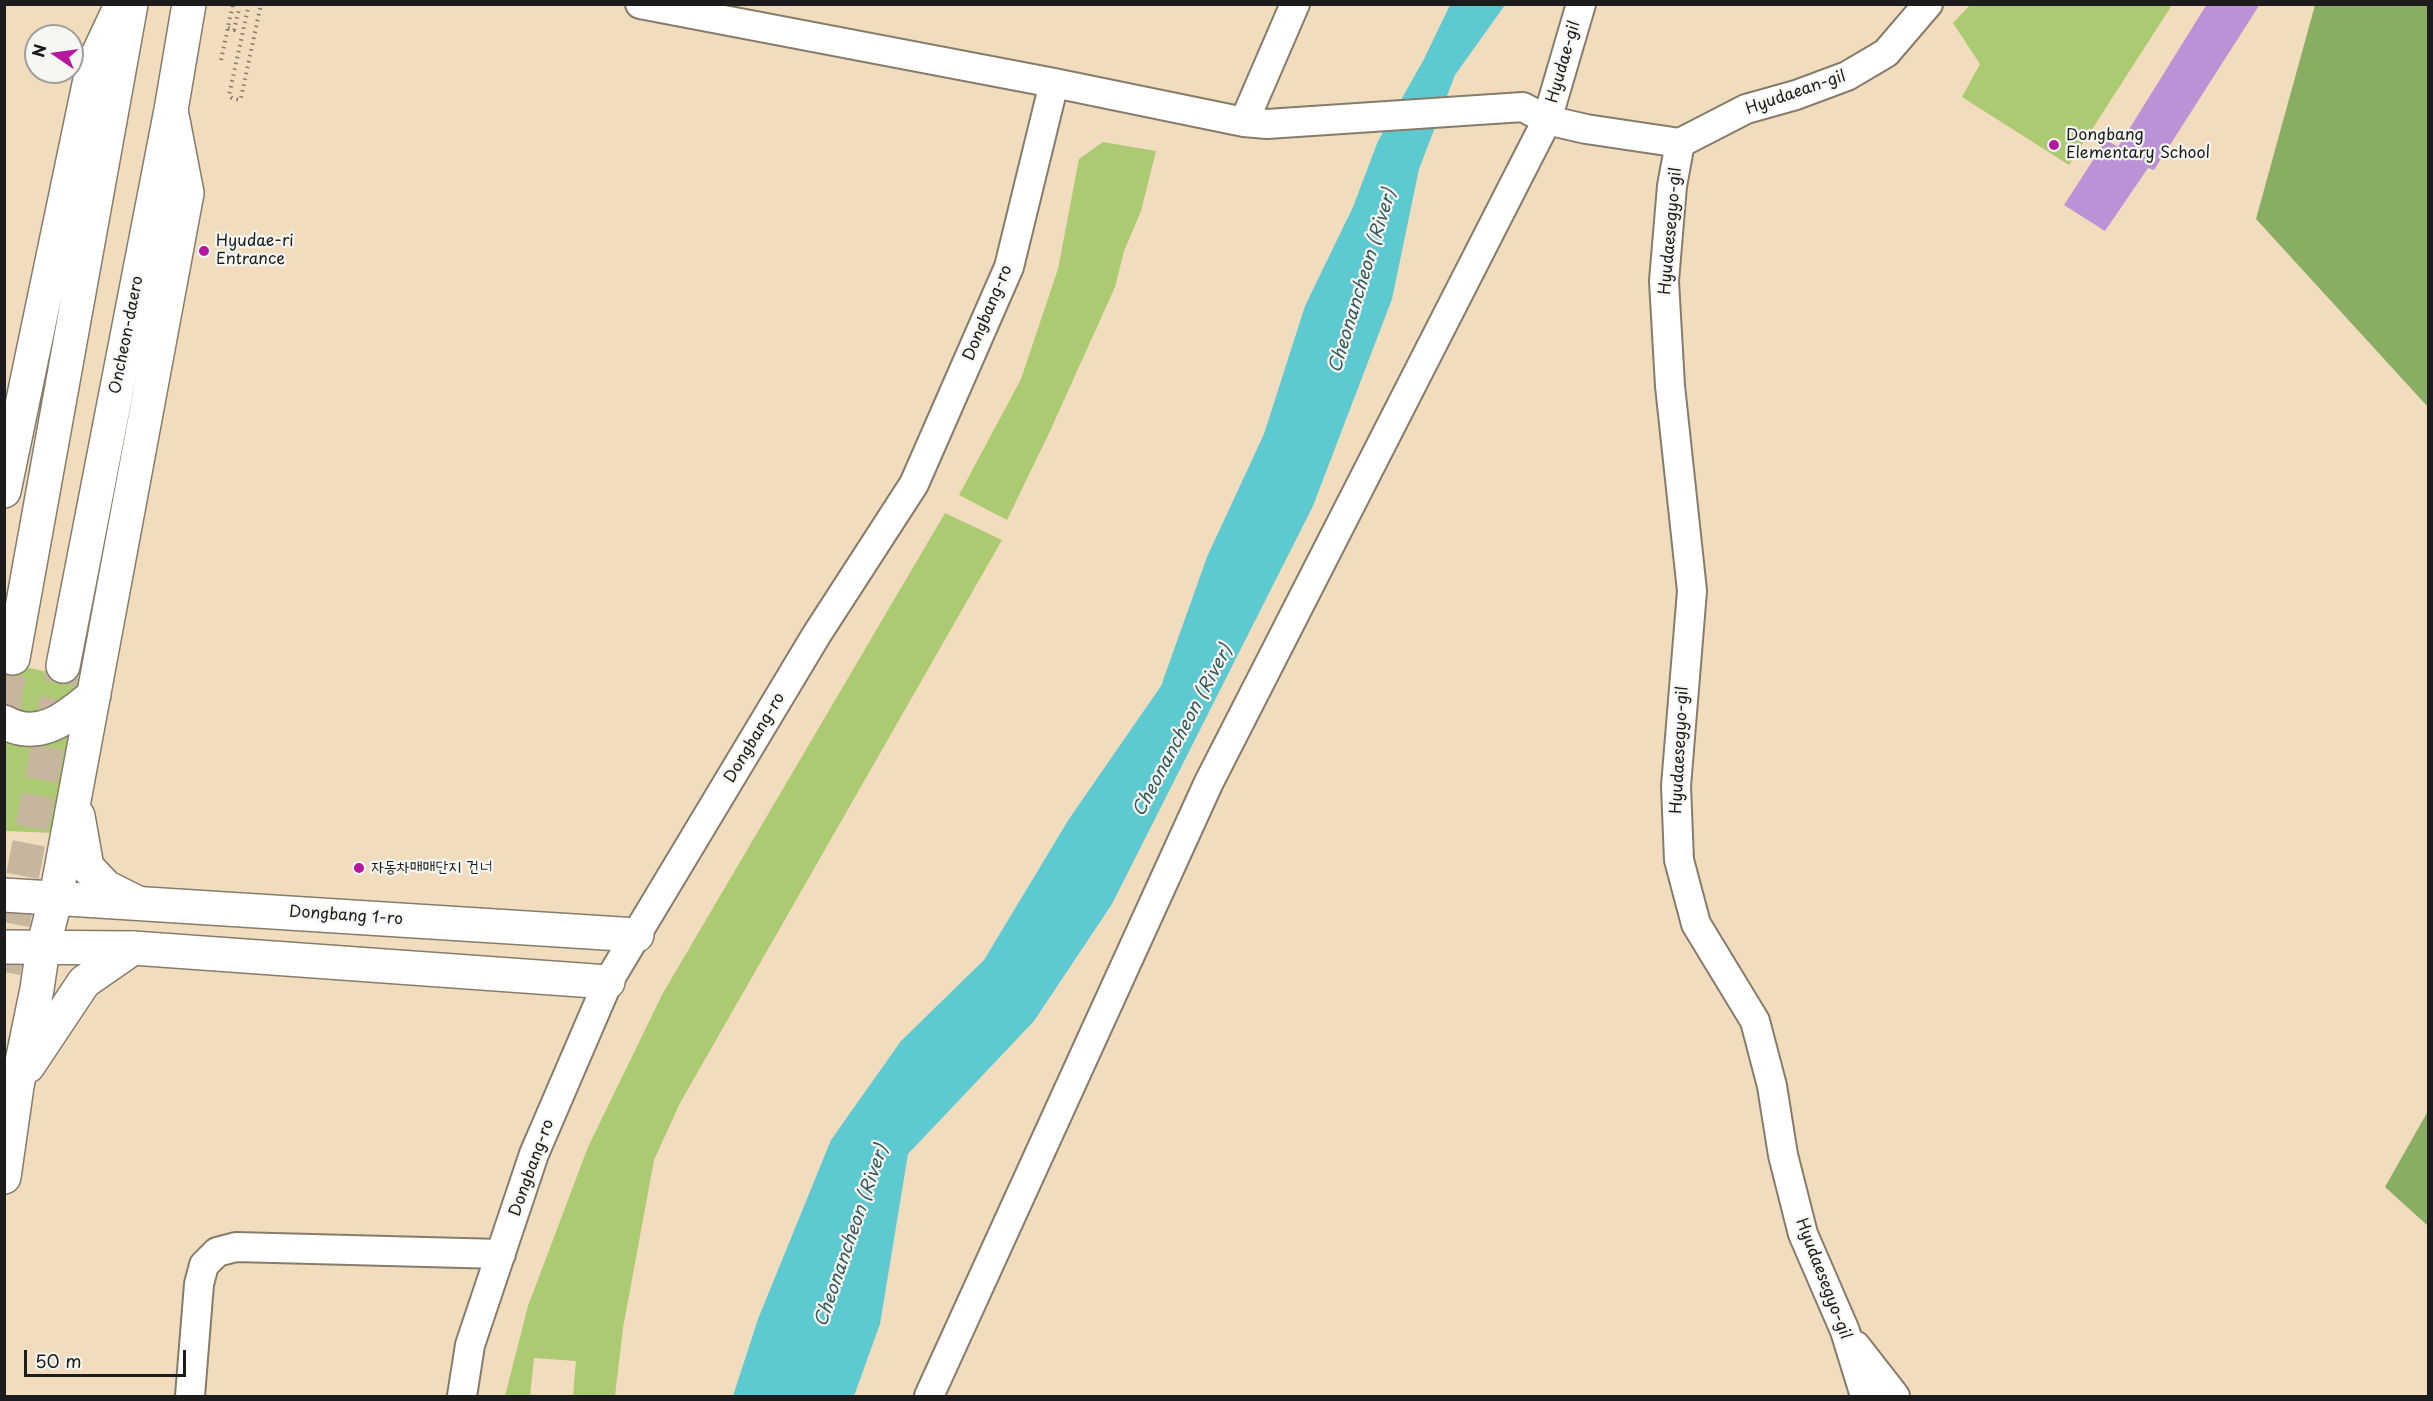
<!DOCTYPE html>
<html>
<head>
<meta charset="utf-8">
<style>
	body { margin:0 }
	#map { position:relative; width:2433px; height:1401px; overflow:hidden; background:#f1dcbd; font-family:"Playpen Sans",sans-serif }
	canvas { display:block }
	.frame { position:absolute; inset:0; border:6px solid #1c1c1c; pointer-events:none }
	.north { position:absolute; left:24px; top:24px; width:60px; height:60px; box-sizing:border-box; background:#f6f6f2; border:2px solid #9f9f9c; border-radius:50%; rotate:283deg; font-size:16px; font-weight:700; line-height:24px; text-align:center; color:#1c1c1c }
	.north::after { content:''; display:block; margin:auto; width:21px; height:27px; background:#b5179e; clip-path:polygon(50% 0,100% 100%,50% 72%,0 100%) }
	.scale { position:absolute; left:24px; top:1350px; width:162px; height:27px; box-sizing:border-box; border:3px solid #1c1c1c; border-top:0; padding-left:8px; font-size:18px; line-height:21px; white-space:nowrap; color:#1c1c1c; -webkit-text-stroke:4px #f6f6f2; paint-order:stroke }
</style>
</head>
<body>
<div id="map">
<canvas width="2433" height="1401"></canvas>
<div class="frame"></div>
<div class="north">N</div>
<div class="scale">50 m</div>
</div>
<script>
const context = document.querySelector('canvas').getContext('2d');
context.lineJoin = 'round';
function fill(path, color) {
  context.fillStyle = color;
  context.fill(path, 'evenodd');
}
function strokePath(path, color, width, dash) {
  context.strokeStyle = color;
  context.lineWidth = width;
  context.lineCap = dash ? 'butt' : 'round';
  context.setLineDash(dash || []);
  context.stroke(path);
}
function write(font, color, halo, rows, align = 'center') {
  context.font = font + ' "Playpen Sans","Poor Story",sans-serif';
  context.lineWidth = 4.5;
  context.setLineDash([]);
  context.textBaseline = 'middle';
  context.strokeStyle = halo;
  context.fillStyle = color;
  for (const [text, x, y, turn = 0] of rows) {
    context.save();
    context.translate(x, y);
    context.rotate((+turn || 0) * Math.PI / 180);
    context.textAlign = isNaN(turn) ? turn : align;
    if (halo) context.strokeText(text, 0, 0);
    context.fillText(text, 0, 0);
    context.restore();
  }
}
fill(new Path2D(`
	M1971,4h201v1l-103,160 -107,-68 18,-33 -27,-41z
	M1103,142l53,9 -15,60 -17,40 -9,36 -65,144 -43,89 -48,-25 62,-116 37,-110 21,-110z
	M945,513l57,27 -322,563 -26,57 -31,168 -8,68h-42l3,-35 -42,-3 -4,38h-25l23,-90 60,-159 75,-154z
	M5,663l77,16 -3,7 -32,30 -42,-7z
	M70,736l-14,97 -51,-2v-91c20,12 44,3 65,-4z`), '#acca71');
fill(new Path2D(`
	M2315,5h113v402l-172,-188z
	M2428,1111v115l-43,-39z`), '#89ae63');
fill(new Path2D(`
	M1450,5h55l-50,70 -36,94 -27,130 -79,207 -201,398 -78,117 -126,133 -28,170 -26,72h-121l25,-77 73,-179 70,-99 83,-81 85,-141 92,-133 46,-129 57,-123 41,-128 48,-99 25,-66 46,-82z`), '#5dcad1');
fill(new Path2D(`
	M2207,4h53l-106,166 -6,-2 -43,63 -41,-26 42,-65 12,7z`), '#bc92d6');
strokePath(new Path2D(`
	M4,707l9,-49
	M4,972l59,-306`), '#c6b69d', 33, [33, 16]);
const minor = new Path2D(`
	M640,4l414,79 190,39 23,2 256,-17 24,13 39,9 94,14
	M1244,122l51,-118
	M1680,143l-8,43 -8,95 6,105 22,205 -16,195 3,74 17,64 59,97 17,65 11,69 20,79 42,97 20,65
	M1680,143l66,-34 50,-14 51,-19 39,-23 42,-49
	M1856,1346l39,50
	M190,1396l9,-112 5,-19 13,-13 19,-5 265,7
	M462,1396l8,-51 64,-191 74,-172 209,-348 97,-150 95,-217 45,-184
	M929,1396l280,-614 338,-662 34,-116`);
const major = new Path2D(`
	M4,895l633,40
	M4,947l129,1 475,34`);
const highway = new Path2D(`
	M4,491l89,-426 24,-51
	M13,658l118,-654
	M63,666l108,-556 18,-106
	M4,722c35,20 64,-5 90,-27
	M78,816l9,51 19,20 30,15
	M28,1066l56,-84 49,-34
	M4,1177l13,-91 20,-97 6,-41 13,-51 131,-704 -16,-83`);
strokePath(minor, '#867c6c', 32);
strokePath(major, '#867c6c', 36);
strokePath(highway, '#867c6c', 36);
strokePath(new Path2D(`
	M249,4l-20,91 3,3 7,2 2,-2 20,-94
	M228,28l6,2 5,-21
	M221,60l12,-56`), '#867c6c', 4, [1.5, 4.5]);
strokePath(minor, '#fff', 28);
strokePath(major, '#fff', 33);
strokePath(highway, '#fff', 33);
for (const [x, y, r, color] of [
	[2054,145,6,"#b5179e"],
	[204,251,6,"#b5179e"],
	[359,868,6,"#b5179e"]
]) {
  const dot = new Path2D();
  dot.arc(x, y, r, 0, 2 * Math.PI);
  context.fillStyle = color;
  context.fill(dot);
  strokePath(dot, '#f6f6f2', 2);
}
write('16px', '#1c1c1c', '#f6f6f2', [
	["Hyudae-gil",1564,62,-74],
	["Hyudaean-gil",1796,93,-19],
	["Hyudaesegyo-gil",1671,231,-85],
	["Dongbang-ro",988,313,-67],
	["Oncheon-daero",127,335,-79],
	["Dongbang-ro",755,738,-59],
	["Hyudaesegyo-gil",1680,750,-87],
	["Dongbang 1-ro",346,916,4],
	["Dongbang-ro",532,1168,-70],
	["Hyudaesegyo-gil",1823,1279,69]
]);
write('16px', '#1c1c1c', '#f6f6f2', [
	["Dongbang",2066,136],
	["Elementary School",2066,154],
	["Hyudae-ri",216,242],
	["Entrance",216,260],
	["자동차매매단지 건너",371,868]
], 'left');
write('italic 18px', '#33595b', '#f6f6f2', [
	["Cheonancheon (River)",1363,281,-73],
	["Cheonancheon (River)",1183,731,-62],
	["Cheonancheon (River)",852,1236,-71]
]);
</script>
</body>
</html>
